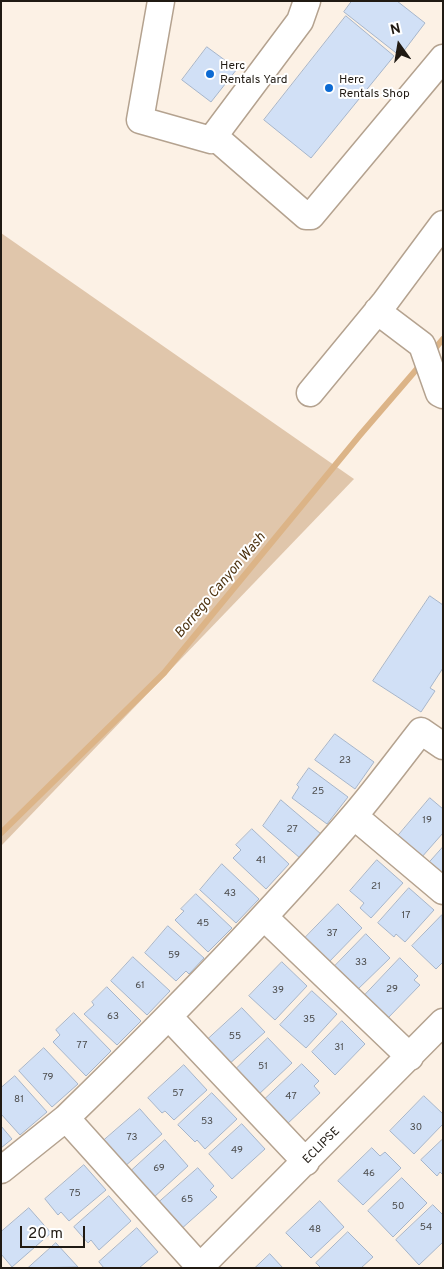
<!DOCTYPE html>
<html>
<head>
<meta charset="utf-8">
<style>
	body { margin:0 }
	#map { position:relative; width:444px; height:1269px; overflow:hidden; background:#fcf1e5; font-family:Overpass,sans-serif }
	canvas { display:block }
	.frame { position:absolute; inset:0; border:2px solid #201a13; pointer-events:none }
	.north { position:absolute; left:374px; top:20px; width:50px; height:50px; -webkit-text-stroke:4px #fff; paint-order:stroke; rotate:347deg; font-size:14px; font-weight:700; line-height:20px; text-align:center; color:#201a13 }
	.north::after { content:''; display:block; margin:auto; width:18px; height:22px; background:#201a13; clip-path:polygon(50% 0,100% 100%,50% 72%,0 100%) }
	.scale { position:absolute; left:20px; top:1226px; width:65px; height:22px; box-sizing:border-box; border:2px solid #201a13; border-top:0; padding-left:6px; font-size:15px; line-height:18px; white-space:nowrap; color:#201a13; -webkit-text-stroke:4px #fff; paint-order:stroke }
</style>
</head>
<body>
<div id="map">
<canvas width="444" height="1269"></canvas>
<div class="frame"></div>
<div class="north">N</div>
<div class="scale">20 m</div>
</div>
<script>
const context = document.querySelector('canvas').getContext('2d');
context.lineJoin = 'round';
function fill(path, color) {
  context.fillStyle = color;
  context.fill(path, 'evenodd');
}
function strokePath(path, color, width, dash) {
  context.strokeStyle = color;
  context.lineWidth = width;
  context.lineCap = dash ? 'butt' : 'round';
  context.setLineDash(dash || []);
  context.stroke(path);
}
function write(font, color, halo, rows, align = 'center') {
  context.font = font + ' Overpass,sans-serif';
  context.lineWidth = 4;
  context.setLineDash([]);
  context.textBaseline = 'middle';
  context.strokeStyle = halo;
  context.fillStyle = color;
  for (const [text, x, y, turn = 0] of rows) {
    context.save();
    context.translate(x, y);
    context.rotate((+turn || 0) * Math.PI / 180);
    context.textAlign = isNaN(turn) ? turn : align;
    if (halo) context.strokeText(text, 0, 0);
    context.fillText(text, 0, 0);
    context.restore();
  }
}
fill(new Path2D(`
	M1,233l353,246 -353,367z`), '#e0c6ab');
strokePath(new Path2D(`
	M432,352l11,-13
	M1,833l163,-160 196,-238 62,-72`), '#dcb487', 6);
const building = new Path2D(`
	M352,1h45l28,22 -25,33 -56,-44z
	M346,16l48,40 -83,102 -47,-38z
	M207,47l30,22 -26,33 -29,-22z
	M430,596l13,9v63l-13,20 5,3 -14,21 -48,-31z
	M335,734l39,28 -19,27 -40,-29z
	M309,768l39,29 -21,27 -35,-26 7,-11 -2,-2z
	M430,798l13,11v24l-22,25 -24,-21z
	M281,800l40,34 -21,24 -37,-32z
	M252,829l37,35 -23,25 -33,-31 8,-8 -5,-5z
	M443,847v29l-15,-12z
	M377,860l26,23 -32,35 -11,-10 4,-5 -14,-12z
	M222,864l37,35 -23,24 -36,-33z
	M409,888l25,22 -29,32 -9,-8 -2,3 -16,-14z
	M196,894l36,34 -24,24 -33,-32 9,-9 -3,-2z
	M338,904l24,24 -35,36 -24,-24z
	M442,915l1,47 -7,7 -24,-23z
	M168,926l36,32 -15,16 -3,-3 -10,10 -31,-28z
	M366,934l24,24 -34,33 -23,-23z
	M133,957l37,34 -23,24 -36,-34z
	M400,958l18,18 -4,4 6,5 -33,34 -23,-23z
	M282,962l25,24 -32,34 -26,-24z
	M107,987l34,34 -24,24 -33,-31 10,-9 -2,-3z
	M312,991l25,23 -31,34 -26,-23z
	M242,1008l23,24 -37,33 -22,-24z
	M74,1013l37,38 -25,25 -33,-34 7,-7 -4,-5z
	M342,1021l23,23 -30,31 -23,-23z
	M268,1038l24,25 -34,32 -24,-24z
	M44,1048l34,36 -26,23 -33,-36z
	M302,1064l17,17 -5,5 6,7 -34,32 -23,-24z
	M184,1065l23,25 -33,30 -9,-9 -3,2 -14,-15z
	M15,1076l32,36 -27,23 -19,-21v-26z
	M212,1093l25,26 -32,30 -8,-9 -2,2 -17,-17z
	M424,1096l19,18v10l-29,30 -24,-23z
	M140,1109l22,25 -38,33 -22,-25z
	M242,1124l23,25 -33,30 -23,-25z
	M1,1126l11,13 -11,9z
	M443,1139v36l-3,-3 -3,4 -16,-16z
	M165,1140l23,26 -35,32 -23,-26z
	M372,1148l8,8 5,-4 16,16 -38,37 -25,-24z
	M84,1165l22,25 -37,31 -8,-9 -3,3 -13,-16z
	M198,1168l16,18 -4,4 7,7 -37,33 -23,-26z
	M402,1178l25,25 -34,34 -25,-26z
	M109,1196l22,25 -32,29 -8,-10 -3,3 -14,-16z
	M320,1201l24,26 -33,31 -25,-25z
	M433,1205l10,10v27l-24,23 -23,-25z
	M29,1208l22,25 -39,34 -11,-13v-22z
	M137,1228l21,24 -19,16h-35l-5,-6z
	M348,1232l25,25 -12,11h-40l-5,-5z
	M56,1243l22,24 -50,1z
	M270,1254l13,14h-28z`);
fill(building, '#d1e0f6');
strokePath(building, '#a6b5ca', 1);
const minor = new Path2D(`
	M161,1l-21,119 71,20 89,-119 7,-20
	M215,137l91,79h5l132,-158
	M377,311l45,34 17,48 4,2
	M310,393l75,-91 58,-78
	M354,816l89,75
	M264,917l146,140
	M170,1018l136,144
	M1,1170l65,-52
	M200,1267l-134,-149c100,-97 197,-196 287,-301 24,-28 46,-58 68,-86l22,15
	M199,1268l244,-246`);
strokePath(minor, '#b4a28f', 29);
strokePath(minor, '#fff', 26);
for (const [x, y, r, color] of [
	[210,74,5,"#0c6ad3"],
	[329,88,5,"#0c6ad3"]
]) {
  const dot = new Path2D();
  dot.arc(x, y, r, 0, 2 * Math.PI);
  context.fillStyle = color;
  context.fill(dot);
  strokePath(dot, '#fff', 2);
}
write('10px', '#4c4c4c', null, [
	["23",345,761],
	["25",318,792],
	["19",427,821],
	["27",292,830],
	["41",261,861],
	["21",376,887],
	["43",230,894],
	["17",406,916],
	["45",203,924],
	["37",332,934],
	["59",174,956],
	["33",361,963],
	["61",140,986],
	["29",392,990],
	["39",278,991],
	["63",113,1017],
	["35",309,1020],
	["55",235,1037],
	["77",82,1046],
	["31",339,1048],
	["51",263,1067],
	["79",48,1078],
	["57",178,1094],
	["47",291,1097],
	["81",19,1100],
	["53",207,1122],
	["30",416,1128],
	["73",132,1138],
	["49",237,1151],
	["69",159,1169],
	["46",369,1174],
	["75",75,1194],
	["65",187,1200],
	["50",398,1207],
	["54",426,1228],
	["48",315,1230]
]);
write('12px', '#201a13', '#fff', [
	["Herc",220,67],
	["Rentals Yard",220,81],
	["Herc",339,81],
	["Rentals Shop",339,95]
], 'left');
write('12px', '#201a13', '#fff', [
	["ECLIPSE",322,1146,-45]
]);
write('italic 14px', '#4d320f', '#fff', [
	["Borrego Canyon Wash",221,586,-50]
]);
</script>
</body>
</html>
